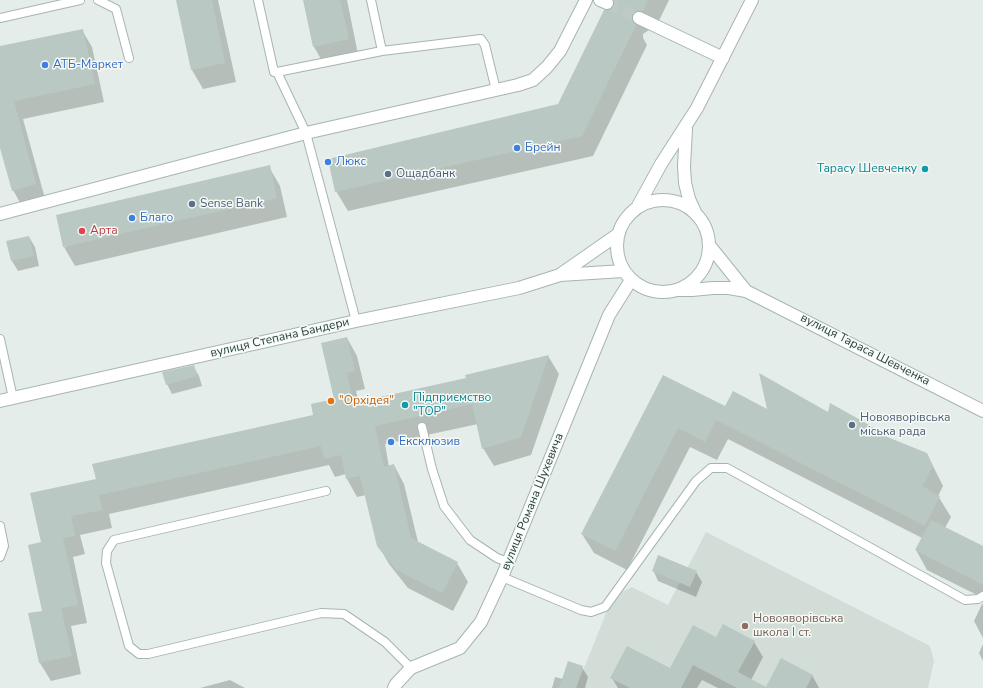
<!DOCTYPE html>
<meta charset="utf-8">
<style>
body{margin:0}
canvas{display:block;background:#e4ede9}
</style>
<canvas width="983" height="688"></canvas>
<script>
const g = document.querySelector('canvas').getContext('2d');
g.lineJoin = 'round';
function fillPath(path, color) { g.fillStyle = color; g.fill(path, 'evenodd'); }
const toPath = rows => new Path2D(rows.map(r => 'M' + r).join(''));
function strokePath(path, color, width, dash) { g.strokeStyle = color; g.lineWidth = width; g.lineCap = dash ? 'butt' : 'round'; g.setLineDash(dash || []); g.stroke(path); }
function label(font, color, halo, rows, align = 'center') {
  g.font = font + ' "Nunito Sans",sans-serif'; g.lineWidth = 3; g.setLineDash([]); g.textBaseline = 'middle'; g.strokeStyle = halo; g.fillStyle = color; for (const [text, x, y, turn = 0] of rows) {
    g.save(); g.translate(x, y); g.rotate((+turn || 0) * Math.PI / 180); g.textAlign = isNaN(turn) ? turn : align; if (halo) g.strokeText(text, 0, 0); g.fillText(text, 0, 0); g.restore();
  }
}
const built = toPath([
 [706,532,930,646,934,661,928,688,576,688,613,596,632,587,668,605]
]);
const shadow = toPath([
 [177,0,218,0,236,82,203,89,192,70],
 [304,0,347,0,359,59,325,66,314,47],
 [614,0,669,0,654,31,649,30,643,34,643,38,647,45,593,156,348,211,336,191,559,105,609,11,615,7,615,3],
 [82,30,92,47,104,102,23,119,46,202,23,208,13,190,0,144,0,47],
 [269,167,280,186,287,217,75,266,64,247],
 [29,237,35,247,39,266,18,271,12,261,8,242],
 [347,338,357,356,365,389,356,391,359,403,467,379,548,356,559,374,531,455,494,466,483,448,478,424,385,444,389,467,394,465,404,484,418,542,457,563,468,582,453,611,408,588,389,564,378,545,366,495,357,497,347,479,346,474,335,477,329,465,109,514,112,528,80,535,85,554,73,557,87,623,71,626,81,674,51,681,40,663,43,611,42,543,97,480,314,416,335,400],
 [193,366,199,376,202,386,172,394,167,384],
 [663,376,725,407,828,414,872,427,876,433,927,454,943,486,938,496,951,517,945,528,983,547,983,601,981,597,927,570,916,550,922,538,728,439,717,460,690,447,627,570,594,553,582,534],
 [653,570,696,572,702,582,696,597,658,581],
 [982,604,983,604,983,638,974,621],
 [717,639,754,642,763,657,751,680,766,688,718,688,702,680,697,688,618,688,612,678,670,670],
 [983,644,983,661,979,653],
 [582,667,588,677,585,688,552,688,555,677,563,679],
 [812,675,819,688,767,688],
 [230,680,245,688,200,688]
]);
const building = toPath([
 [176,0,212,0,225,63,191,70],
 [303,0,340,0,349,39,313,47],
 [614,0,648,0,643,11,638,11,632,14,632,19,636,25,582,136,335,192,328,159,558,104,604,10,608,10,612,9,614,6],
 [83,29,95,84,14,101,36,184,12,191,0,148,0,46],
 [270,165,277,198,63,247,56,215],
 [29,236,34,256,11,261,6,241],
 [347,337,355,371,347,373,353,403,466,378,465,375,549,355,521,437,482,449,472,404,375,426,384,467,394,464,411,538,458,562,442,593,396,570,377,546,360,476,346,479,341,455,324,459,321,446,99,495,102,510,71,516,75,536,63,538,78,605,61,608,72,656,39,663,28,613,42,611,28,545,41,542,30,493,96,479,92,464,313,415,311,404,334,399,321,343],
 [194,365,197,376,166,385,162,372],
 [759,373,828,412,830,403,873,427,870,430,927,453,933,466,922,486,940,496,925,526,716,420,705,442,678,428,615,551,581,534,663,375,725,406,733,391,767,409],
 [931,520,983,546,983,585,915,550],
 [658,555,697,571,690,587,652,571],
 [723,624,755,641,738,672,766,687,781,658,813,675,806,688,737,688,693,665,681,688,630,688,610,678,627,646,670,668,693,625,716,637],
 [568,661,583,666,576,688,559,688]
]);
const minorTunnel = toPath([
 [607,3,639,18]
]);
const service = toPath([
 [98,0,116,9,129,58],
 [258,0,274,72,277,72],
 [371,0,382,51,481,39,485,45,496,90],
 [0,18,80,0],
 [356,321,306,133,277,72,382,51],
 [0,339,13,398],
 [422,427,432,469,444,506,470,540,497,558,508,562],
 [326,491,114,540,107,551,106,563,129,646,139,654,148,654,321,613,344,614,385,642,411,668],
 [0,526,4,546,0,557],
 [502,577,581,610,591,612,605,607,696,481,711,468,727,468,965,600,978,599,983,596]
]);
const minor = toPath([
 [600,0,607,3],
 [639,18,723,58],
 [0,214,306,133,518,85,533,80,547,67,560,51,586,0],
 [394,688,396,684,411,668,460,648,481,622,502,577,609,315,631,280]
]);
const tertiary = toPath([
 [686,129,684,166,685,183,689,199,695,212],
 '617 246a46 46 0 1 1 92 0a46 46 0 1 1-92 0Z',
 [638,206,661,164,697,108,752,0],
 [709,245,746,291],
 [561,274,617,235],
 [676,290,692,290,713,288,729,288,746,291,983,411],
 [0,401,356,321,519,288,560,275,623,271]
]);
const markers = [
 [45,65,4,"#3f7fe0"],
 [517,148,4,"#3f7fe0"],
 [328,162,4,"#3f7fe0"],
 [925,169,4,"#0f9aa8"],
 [388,174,4,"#5c6f8a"],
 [192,204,4,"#5c6f8a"],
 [132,218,4,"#3f7fe0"],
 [82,231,4,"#e0444e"],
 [331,401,4,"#e8710a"],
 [405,405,4,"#0f9aa8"],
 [852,425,4,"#5c6f8a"],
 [391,442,4,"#3f7fe0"],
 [745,626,4,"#8d6e63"]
];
const shopNames = [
 ["АТБ-Маркет",53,65],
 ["Брейн",525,148],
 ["Люкс",336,162],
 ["Благо",140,218],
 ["Ексклюзив",399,442]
];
const cultureNames = [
 ["Тарасу Шевченку",917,169],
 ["Підприємство",413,398,"left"],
 ["\"ТОР\"",413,412,"left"]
];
const serviceNames = [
 ["Ощадбанк",396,174],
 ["Sense Bank",200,204],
 ["Новояворівська",860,418],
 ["міська рада",860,432]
];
const healthNames = [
 ["Арта",90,231]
];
const streetNames = [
 ["вулиця Степана Бандери",280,338,-13],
 ["вулиця Тараса Шевченка",865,350,27],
 ["вулиця Романа Шухевича",533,502,-68]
];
const foodNames = [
 ["\"Орхідея\"",339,401]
];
const educationNames = [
 ["Новояворівська",753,619],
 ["школа І ст.",753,633]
];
fillPath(built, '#d2ddd8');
fillPath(shadow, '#0003');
fillPath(building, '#b9c8c2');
strokePath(minorTunnel, '#becac5', 12, [12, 6]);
strokePath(service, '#a7b5b0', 10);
strokePath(minor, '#a7b5b0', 14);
strokePath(tertiary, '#a7b5b0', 14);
strokePath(service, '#fff', 8);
strokePath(minor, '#fff', 12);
strokePath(tertiary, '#fff', 12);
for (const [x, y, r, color] of markers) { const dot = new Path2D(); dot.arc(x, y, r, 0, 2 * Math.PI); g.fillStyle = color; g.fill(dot); strokePath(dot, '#f5faf7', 1.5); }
label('12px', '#366cbe', '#f5faf7', shopNames, 'left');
label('12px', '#0d838f', '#f5faf7', cultureNames, 'right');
label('12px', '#4e5e75', '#f5faf7', serviceNames, 'left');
label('12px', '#be3a42', '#f5faf7', healthNames, 'left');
label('12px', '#243f37', '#f5faf7', streetNames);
label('12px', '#c56008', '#f5faf7', foodNames, 'left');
label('12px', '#785e54', '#f5faf7', educationNames, 'left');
</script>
